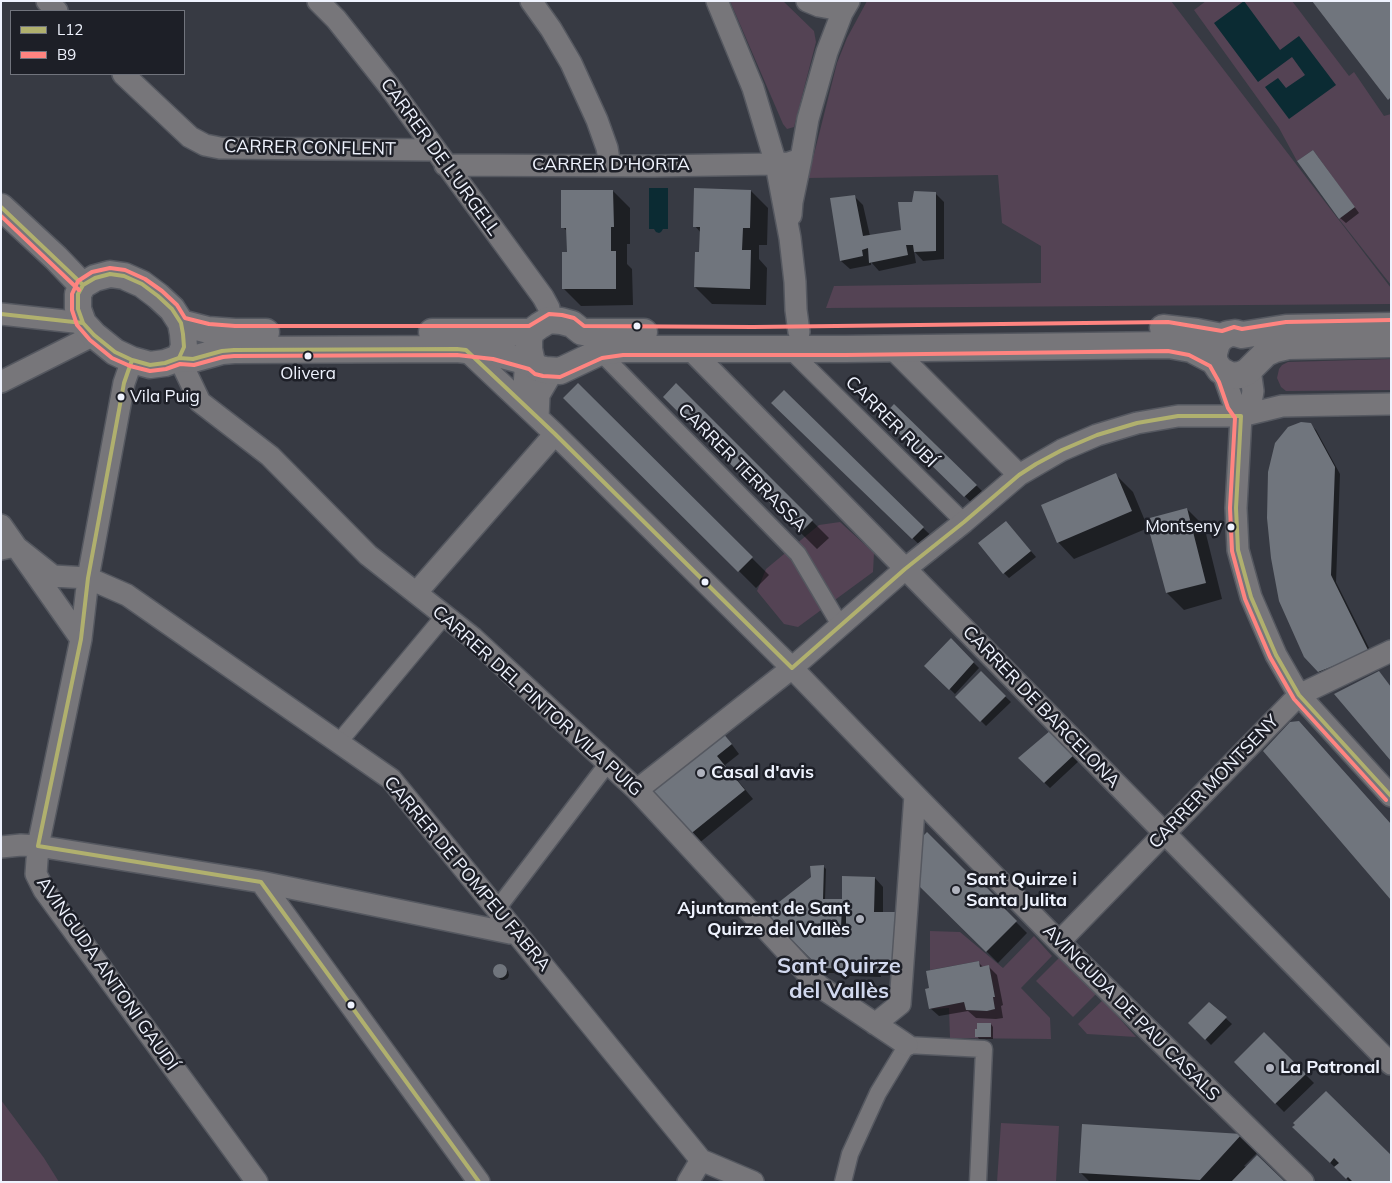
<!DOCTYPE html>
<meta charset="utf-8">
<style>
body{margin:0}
#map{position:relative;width:1392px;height:1183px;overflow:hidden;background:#373a43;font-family:Mulish,sans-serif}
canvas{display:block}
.frame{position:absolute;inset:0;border:2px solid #eff3fe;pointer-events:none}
.legend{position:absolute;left:10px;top:10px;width:175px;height:65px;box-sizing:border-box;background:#1d1f27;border:1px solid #71747d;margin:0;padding:6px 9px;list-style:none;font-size:15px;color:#eff3fe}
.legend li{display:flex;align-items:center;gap:10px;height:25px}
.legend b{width:25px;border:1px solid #71747d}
</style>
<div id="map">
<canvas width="1392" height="1183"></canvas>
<div class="frame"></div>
<ul class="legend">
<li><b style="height:6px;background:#b0b06e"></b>L12</li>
<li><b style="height:6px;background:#ff8480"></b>B9</li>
</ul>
</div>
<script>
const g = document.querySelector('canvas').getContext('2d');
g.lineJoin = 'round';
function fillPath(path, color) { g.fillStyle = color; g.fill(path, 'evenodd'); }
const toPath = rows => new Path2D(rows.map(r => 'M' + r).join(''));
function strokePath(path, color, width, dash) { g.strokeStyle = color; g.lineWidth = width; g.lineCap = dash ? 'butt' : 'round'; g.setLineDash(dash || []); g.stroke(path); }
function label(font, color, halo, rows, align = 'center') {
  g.font = font + ' Mulish,sans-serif'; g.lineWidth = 5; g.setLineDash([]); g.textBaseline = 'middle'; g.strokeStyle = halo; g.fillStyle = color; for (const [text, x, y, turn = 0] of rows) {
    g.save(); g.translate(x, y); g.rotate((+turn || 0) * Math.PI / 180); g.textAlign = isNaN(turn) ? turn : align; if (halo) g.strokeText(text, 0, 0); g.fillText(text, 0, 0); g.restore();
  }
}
const green = toPath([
 [730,1,783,1,814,31,816,42,794,127,787,129,783,124],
 [867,1,1171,1,1391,288,1391,304,826,308,834,286,1041,283,1041,246,1002,223,998,175,808,178,837,63,847,38],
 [1206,1,1292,1,1349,76,1354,72,1384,116,1391,114,1391,285,1339,219,1354,207,1313,150,1297,161,1279,128,1194,10],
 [1391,359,1391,390,1286,391,1281,387,1277,378,1279,369,1282,365,1288,362],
 [840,522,874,553,873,572,798,627,784,624,757,591,766,569,819,525],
 [930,931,960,932,1003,968,1034,936,1052,956,1021,988,1050,1018,1051,1039,950,1038,949,1008,929,1009,964,1002,966,1010,987,1011,995,1009,993,997,995,996,989,966,980,967,979,961,930,970],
 [1060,957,1097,993,1073,1017,1036,981],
 [1103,1000,1136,1037,1087,1034,1078,1024],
 [1,1100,44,1158,59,1182,1,1182],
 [1001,1123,1059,1126,1056,1182,997,1182]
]);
const water = toPath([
 [1244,1,1280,50,1299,36,1336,85,1289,119,1265,87,1278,78,1286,88,1305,75,1292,57,1258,82,1214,23],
 [649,188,668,188,668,229,663,229,661,232,659,233,656,232,654,229,649,229]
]);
const shadow = toPath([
 [1313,151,1318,157,1359,213,1346,223,1340,218,1299,162],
 [613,191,630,208,630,244,627,244,627,264,632,269,633,305,581,306,564,289,568,253,568,232,563,227],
 [751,191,768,208,767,245,759,245,759,259,767,268,766,305,712,304,695,287,700,253,701,233,695,226],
 [935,193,944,202,944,259,923,261,914,251,916,263,879,271,871,262,871,265,850,269,841,261,854,196,863,205,870,236,902,231,913,203],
 [578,385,769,575,756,588,565,398],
 [676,385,829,538,817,549,664,397],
 [884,417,976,485,993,502,982,513],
 [790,420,923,528,940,544,930,555],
 [1310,424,1316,430,1340,474,1336,582,1374,658,1324,677,1305,656],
 [1116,475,1133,492,1148,528,1074,559,1058,542],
 [1187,509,1204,526,1222,599,1184,610,1167,593],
 [1006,522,1036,557,1009,578,1004,573],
 [951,640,979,668,955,694,926,666],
 [981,673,1011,702,986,726,957,697],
 [1051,731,1080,760,1050,788,1020,759],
 [730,742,739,754,725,765,753,799,698,844,652,790],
 [824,867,826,869,825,900,841,900,875,878,883,887,883,913,900,975,881,974,881,977,850,976,847,973,828,973,824,971,767,914],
 [975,882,995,898,1007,909,1005,911,1027,933,998,963,918,883],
 [978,962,984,968,989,967,997,975,1003,1005,1001,1006,1003,1018,996,1019,976,1018,968,1011,939,1016,930,1008,931,989],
 [499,965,502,966,508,971,509,975,508,978,504,980,501,980,495,974,494,970,495,967],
 [1209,1003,1232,1024,1211,1045,1190,1023],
 [991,1024,993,1027,993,1039,979,1039,977,1036],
 [1264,1033,1314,1083,1284,1112,1235,1062],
 [1241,1135,1258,1152,1244,1166,1283,1182,1090,1182,1080,1172],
 [1311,1144,1391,1182,1350,1182]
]);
const building = toPath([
 [1312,1,1391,1,1391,97,1388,100],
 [1313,150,1355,207,1339,219,1297,161],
 [694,188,751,190,750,228,743,228,742,250,751,250,750,289,694,287,695,252,699,252,700,227,693,227],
 [561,190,613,190,614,227,611,227,611,251,616,251,616,289,562,289,562,252,567,252,566,228,561,228],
 [914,191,936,192,936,251,914,252,913,245,906,245,908,255,869,263,868,248,862,250,863,256,840,261,830,198,855,195,863,236,901,230,898,202,912,202],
 [578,383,753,557,738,572,563,398],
 [676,383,813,520,800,533,663,397],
 [784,390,924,527,912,539,771,403],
 [894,404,977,485,964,497,882,417],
 [1301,422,1311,423,1335,467,1331,575,1369,652,1318,672,1304,657,1279,601,1271,558,1267,518,1268,472,1275,443,1288,427],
 [1116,473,1132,511,1057,543,1041,505],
 [1187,508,1206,583,1166,593,1146,519],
 [1006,521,1031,551,1003,574,978,543],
 [951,638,974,662,949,690,924,666],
 [981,671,1006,696,980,722,955,697],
 [1379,671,1391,687,1391,761,1334,694],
 [1299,721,1391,824,1391,900,1263,751,1290,722],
 [1051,730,1075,754,1044,783,1018,758],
 [722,732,732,744,717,756,745,790,688,836,651,790],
 [927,832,975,880,977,878,996,897,995,899,1017,921,986,952,917,884,918,841],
 [824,865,823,899,842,899,842,876,875,877,874,912,896,912,895,970,822,968,817,965,765,913,811,877,810,866],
 [842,907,846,907,846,927,841,927],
 [979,961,980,967,989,965,995,997,993,997,995,1009,987,1011,966,1010,964,1002,929,1009,925,989,929,988,926,971],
 '493 971a7 7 0 1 1 14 0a7 7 0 1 1-14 0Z',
 [1209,1002,1227,1017,1205,1040,1188,1023],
 [977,1023,991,1023,991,1037,975,1037,975,1029,977,1029],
 [1264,1032,1306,1074,1275,1104,1234,1062],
 [1326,1091,1391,1155,1391,1182,1353,1182,1348,1177,1346,1179,1334,1167,1339,1163,1334,1158,1330,1163,1292,1127,1295,1125,1293,1123],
 [1082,1124,1242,1134,1200,1180,1079,1173],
 [1257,1155,1285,1182,1231,1182]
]);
const pedestrian = toPath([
 [790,350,964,522],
 [600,352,798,554,840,625],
 [339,742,445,615],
 [497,909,608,763],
 [843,1182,850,1154,878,1093,907,1045,984,1049,978,1182]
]);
const minor = toPath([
 [47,1,57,11],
 [318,1,336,19,389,86,543,297,549,308,549,320],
 [531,1,551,29,571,63,597,120,607,148,610,166],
 [717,1,753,88,776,164,790,238,795,282,796,310,799,332],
 [807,1,819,6,830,8,841,6,846,1],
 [123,74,190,137,205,145,220,148,434,150],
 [445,165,654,166,776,164,789,163,801,159],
 [791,215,792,202,801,159,808,119,827,52,842,13,849,1],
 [1,314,83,323],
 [893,349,1019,475],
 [466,350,555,434,792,668,915,795,1059,942,1303,1182],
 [691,350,1391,1064],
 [179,358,200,402,270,456,368,555,473,638,637,790,819,986,907,1045],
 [132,360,124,383,88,578,81,639,38,846,36,874,44,890,257,1182],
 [532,363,525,372,524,388,529,403,533,411],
 [1220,370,1225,379,1234,405,1241,416],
 [1250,370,1253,391,1251,403,1241,416,1236,508,1238,550,1251,597,1276,655,1299,695,1391,796],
 [1,382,94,335],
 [538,418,539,395,553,371],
 [1,525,81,639],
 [1,549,15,546,53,576,88,578,127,595,391,779,701,1160,753,1182],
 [416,593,555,434],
 [637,790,792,668,905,569,964,522,1019,475,1062,450,1097,435,1137,423,1178,416,1241,416,1282,406,1391,404],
 [1,847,21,845,38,846,261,882,510,933,515,931],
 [261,882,479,1182],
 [1059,942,1299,695,1391,651],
 [875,1024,900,1004,915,795],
 [688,1182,701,1160]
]);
const tertiary = toPath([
 [1,207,56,258,77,280,83,285],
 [181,323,208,330,235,332,266,332],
 [1391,326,1286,328,1242,335,1235,333,1228,334,1222,337,1217,343,1214,353,1214,361,1220,370,1231,376,1240,375,1247,372,1266,353,1275,349,1288,346,1391,344],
 [1163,328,1197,332,1222,337],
 [432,332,531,332],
 [179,358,184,347,183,334,181,323,172,309,158,296,142,284,124,276,110,274,95,278,83,285,78,294,78,309,83,323,94,335,115,352,132,360,150,365,165,363,179,358,193,359,222,351,234,350,457,349,494,353,532,363,538,368,545,370,560,371,600,352,623,349,845,349,1169,345,1191,349,1214,361],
 [532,363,529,349,529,340,531,332,539,326,549,320,561,321,572,324,582,332,644,332]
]);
const bus1 = toPath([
 [1,207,83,285],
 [110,274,124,276,142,284,158,296,172,309,181,323,183,334,184,347,179,358,165,363,150,365,132,360,115,352,94,335,83,323,78,309,78,294,83,285,95,278,110,274],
 [1,314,83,323],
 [179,358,193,359,222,351,234,350,457,349,466,350,555,434,792,668,905,569,964,522,1019,475,1036,464,1062,450,1097,435,1137,423,1178,416,1241,416,1236,508,1238,550,1251,597,1276,655,1299,695,1391,796],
 [38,846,81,639,88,578,124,383,132,360],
 [38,846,261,882],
 [261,882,479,1182]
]);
const bus2 = toPath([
 [1,216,79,290],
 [1386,800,1294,699,1270,657,1245,599,1232,551,1230,508,1235,418,1228,408,1219,382,1210,366,1189,355,1168,351,845,355,623,355,602,358,560,377,543,376,535,374,529,369,493,359,457,355,234,356,223,357,194,365,180,364,166,369,150,371,130,366,112,358,90,340,77,325,72,310,72,294,78,281,92,272,110,268,125,270,145,279,162,291,177,305,185,318,209,324,235,326,529,326,549,314,562,315,574,318,584,326,753,327,1168,322,1222,331,1234,327,1242,329,1286,322,1391,320]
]);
const markers = [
 [637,326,4.5,"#eff3fe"],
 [308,356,4.5,"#eff3fe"],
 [121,397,4.5,"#eff3fe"],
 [1231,527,4.5,"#eff3fe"],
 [705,582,4.5,"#eff3fe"],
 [701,773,5,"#afb2bd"],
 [956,890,5,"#afb2bd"],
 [860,919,5,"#afb2bd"],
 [351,1005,4.5,"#eff3fe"],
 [1270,1068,5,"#afb2bd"]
];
const busNames = [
 ["Olivera",308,374],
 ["Vila Puig",130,397,"left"],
 ["Montseny",1222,527,"right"]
];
const streetNames = [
 ["CARRER CONFLENT",310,148,1],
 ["CARRER DE L'URGELL",440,157,54],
 ["CARRER D'HORTA",611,165],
 ["CARRER RUBÍ",891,422,45],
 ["CARRER TERRASSA",742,468,45],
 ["CARRER DEL PINTOR VILA PUIG",537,701,42],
 ["CARRER DE BARCELONA",1041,707,46],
 ["CARRER MONTSENY",1214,782,-46],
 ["CARRER DE POMPEU FABRA",467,874,50],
 ["AVINGUDA ANTONI GAUDÍ",107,974,55],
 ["AVINGUDA DE PAU CASALS",1131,1013,45]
];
const poiNames = [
 ["Casal d'avis",711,773],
 ["Sant Quirze i",966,880],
 ["Santa Julita",966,901],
 ["Ajuntament de Sant",850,909,"right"],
 ["Quirze del Vallès",850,930,"right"],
 ["La Patronal",1280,1068]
];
const districtNames = [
 ["Sant Quirze",839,966],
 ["del Vallès",839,991]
];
fillPath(green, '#544354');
fillPath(water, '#0b2b33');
fillPath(shadow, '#0007');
fillPath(building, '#70757d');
strokePath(pedestrian, '#555860', 19);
strokePath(minor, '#555860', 24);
strokePath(tertiary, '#555860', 29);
strokePath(pedestrian, '#77767a', 16);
strokePath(minor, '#77767a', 21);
strokePath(tertiary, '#77767a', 26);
strokePath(bus1, '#b0b06e', 4);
strokePath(bus2, '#ff8480', 4);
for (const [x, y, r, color] of markers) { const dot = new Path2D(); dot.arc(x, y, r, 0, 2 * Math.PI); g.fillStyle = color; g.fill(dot); strokePath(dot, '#1d1f27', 2); }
label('17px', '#eff3fe', '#1d1f27', busNames);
label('18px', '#eff3fe', '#1d1f27', streetNames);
label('bold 18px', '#eff3fe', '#1d1f27', poiNames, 'left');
label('bold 22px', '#d1d8ee', '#1d1f27', districtNames);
</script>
